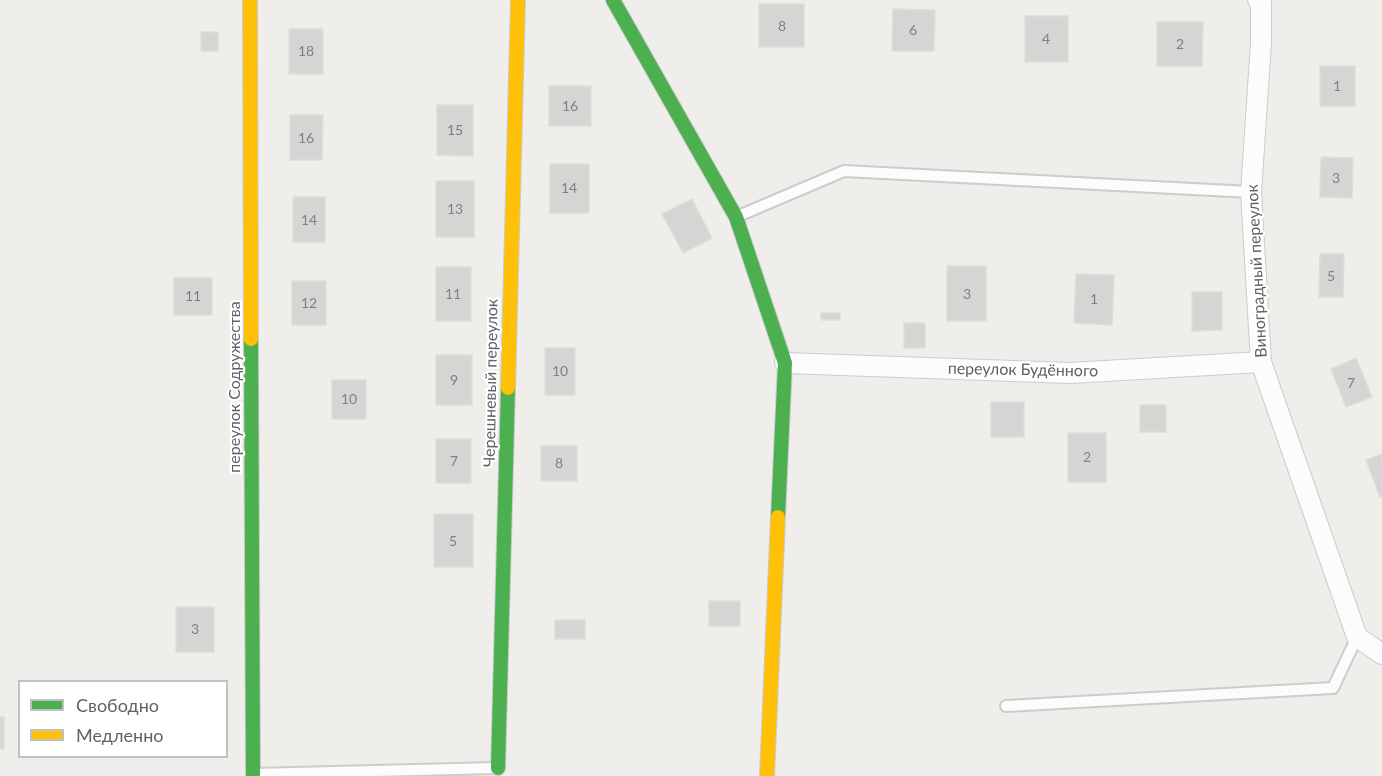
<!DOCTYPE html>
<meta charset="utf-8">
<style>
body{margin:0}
#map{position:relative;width:1382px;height:776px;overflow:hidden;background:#efeeea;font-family:Lato,sans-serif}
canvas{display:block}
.legend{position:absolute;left:18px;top:680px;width:210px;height:78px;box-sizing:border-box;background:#fff;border:2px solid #bfc1c3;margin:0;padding:8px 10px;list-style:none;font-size:18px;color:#5f6368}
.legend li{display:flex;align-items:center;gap:12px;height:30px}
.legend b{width:30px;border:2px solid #bfc1c3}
</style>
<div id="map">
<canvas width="1382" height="776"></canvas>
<ul class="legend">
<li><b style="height:8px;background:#4caf50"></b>Свободно</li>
<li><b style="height:8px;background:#ffc107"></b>Медленно</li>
</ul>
</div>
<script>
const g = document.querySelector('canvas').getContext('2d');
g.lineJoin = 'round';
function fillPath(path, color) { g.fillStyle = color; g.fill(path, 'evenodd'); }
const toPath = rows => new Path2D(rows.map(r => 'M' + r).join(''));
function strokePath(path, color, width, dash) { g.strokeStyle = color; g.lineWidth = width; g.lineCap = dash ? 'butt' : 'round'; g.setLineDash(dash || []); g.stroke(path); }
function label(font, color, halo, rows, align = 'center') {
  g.font = font + ' Lato,sans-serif'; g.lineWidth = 4.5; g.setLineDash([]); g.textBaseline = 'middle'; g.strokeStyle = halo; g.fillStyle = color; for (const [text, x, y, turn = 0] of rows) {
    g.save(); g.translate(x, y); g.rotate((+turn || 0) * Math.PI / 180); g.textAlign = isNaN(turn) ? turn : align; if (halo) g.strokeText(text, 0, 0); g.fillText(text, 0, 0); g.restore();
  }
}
const building = toPath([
 [759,4,804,4,804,47,759,47,759,4],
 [893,9,935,10,934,51,892,51,893,9],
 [1025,16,1068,16,1068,62,1025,62,1025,16],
 [1157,22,1203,22,1202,66,1157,66,1157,22],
 [289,29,323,29,323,74,289,74,289,29],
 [201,32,218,32,218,51,201,51,201,32],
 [1320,66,1355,66,1355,106,1320,106,1320,66],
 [549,86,591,86,591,126,549,126,549,86],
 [437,105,473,105,473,156,437,155,437,105],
 [290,115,323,115,322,160,290,160,290,115],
 [1321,157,1353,158,1352,198,1320,197,1321,157],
 [550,164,589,164,589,213,550,213,550,164],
 [436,181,474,181,474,237,436,237,436,181],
 [293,197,325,197,325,242,293,242,293,197],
 [692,199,712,238,683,253,662,214,692,199],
 [1320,254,1344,254,1343,297,1319,297,1320,254],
 [947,266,986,266,986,321,947,321,947,266],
 [436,267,471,267,471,321,436,321,436,267],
 [1076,274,1114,275,1112,325,1074,323,1076,274],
 [174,278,212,278,212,315,174,315,174,278],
 [292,281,326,281,326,325,292,325,292,281],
 [1192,292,1222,292,1222,330,1192,331,1192,292],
 [821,313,840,313,840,320,821,320,821,313],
 [904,323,925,323,925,348,904,348,904,323],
 [545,348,575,348,575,395,545,395,545,348],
 [436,355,472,355,472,405,436,405,436,355],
 [1356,358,1372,397,1346,407,1331,369,1356,358],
 [332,380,366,380,366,419,332,419,332,380],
 [991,402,1024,402,1024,437,991,437,991,402],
 [1140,405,1166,405,1166,432,1140,432,1140,405],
 [1068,433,1106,433,1106,482,1068,482,1068,433],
 [436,439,471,439,471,483,436,483,436,439],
 [541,446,577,446,577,481,541,481,541,446],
 [1382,454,1382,496,1380,497,1366,460,1382,454],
 [434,514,473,514,473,567,434,567,434,514],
 [709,601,740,601,740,626,709,626,709,601],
 [176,607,214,607,214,652,176,652,176,607],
 [555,620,585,620,585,639,555,639,555,620],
 [0,717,4,717,4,749,0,749,0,717]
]);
const lane = toPath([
 [736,217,844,171,1251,192],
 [1006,706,1333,688,1357,637],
 [253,774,496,768]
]);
const street = toPath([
 [1258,0,1261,4,1261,43,1251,192,1261,362,1357,637,1382,654],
 [785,363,1070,373,1261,362]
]);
const fast = toPath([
 [613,0,736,217,785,363,778,517],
 [251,339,253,774],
 [498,768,508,388]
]);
const slow = toPath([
 [250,0,251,339],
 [508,388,518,0],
 [767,776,778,517]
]);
const numberNames = [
 ["8",782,26],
 ["6",913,30],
 ["4",1046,39],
 ["2",1180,44],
 ["18",306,51],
 ["1",1337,86],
 ["16",570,106],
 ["15",455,130],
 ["16",306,138],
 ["3",1336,178],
 ["14",569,188],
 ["13",455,209],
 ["14",309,220],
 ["5",1331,276],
 ["11",453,294],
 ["3",967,294],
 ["11",193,296],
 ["1",1094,299],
 ["12",309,303],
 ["10",560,371],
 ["9",454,380],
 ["7",1351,383],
 ["10",349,399],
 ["2",1087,457],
 ["7",454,461],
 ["8",559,463],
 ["5",453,541],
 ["3",195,629]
];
const streetNames = [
 ["Виноградный переулок",1257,271,-93],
 ["переулок Будённого",1023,370,1],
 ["Черешневый переулок",491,383,-89],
 ["переулок Содружества",235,387,-90]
];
fillPath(building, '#d6d5d3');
strokePath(building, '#deddd9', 1.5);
strokePath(lane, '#cbcccc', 14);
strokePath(street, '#cbcccc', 22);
strokePath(fast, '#cacacb', 16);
strokePath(slow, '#cacacb', 16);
strokePath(lane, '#fdfcfc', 10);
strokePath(street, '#fdfcfc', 20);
strokePath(fast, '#4caf50', 14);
strokePath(slow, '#ffc107', 14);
label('14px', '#7e8184', null, numberNames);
label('16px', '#5f6368', '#fff', streetNames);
</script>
